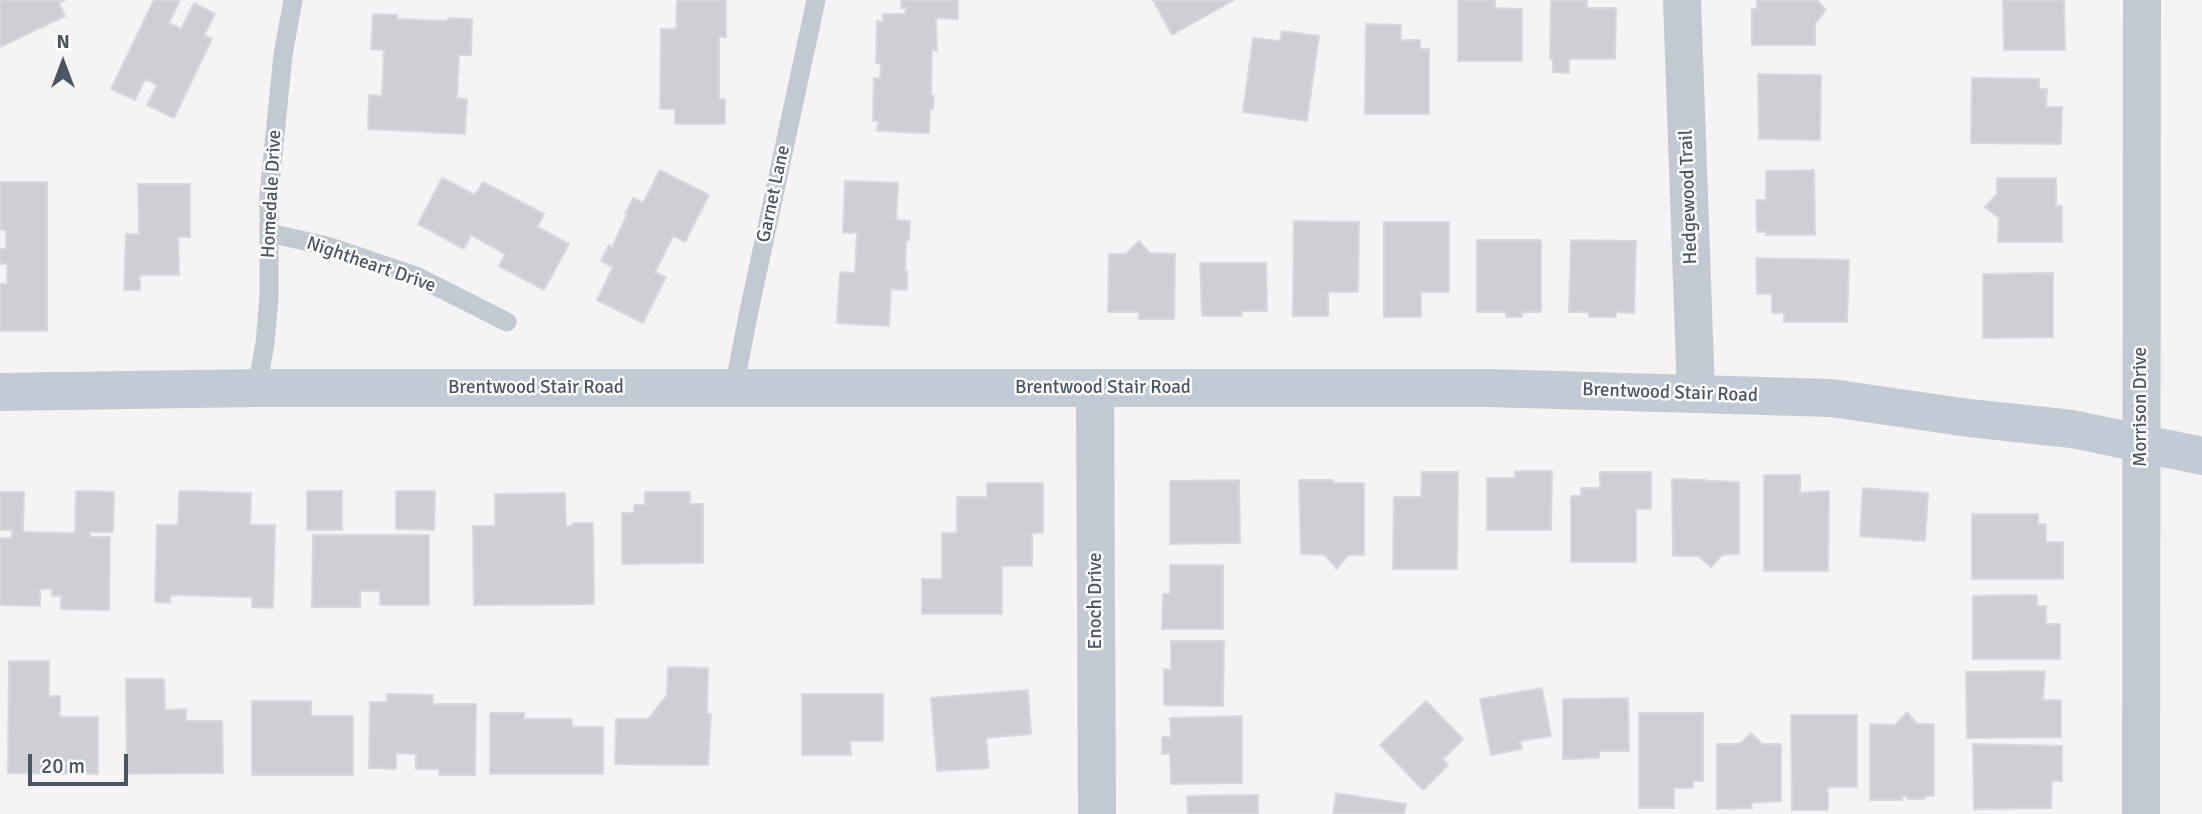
<!DOCTYPE html>
<style>
body{margin:0}
#map{position:relative;width:2202px;height:814px;overflow:hidden;background:#f5f3f3;font-family:Signika,sans-serif}
canvas{display:block}
.north{position:absolute;left:28px;top:28px;width:70px;height:70px;-webkit-text-stroke:5px #fff;paint-order:stroke;rotate:0deg;font-size:19px;font-weight:700;line-height:28px;text-align:center;color:#4a5661}
.north::after{content:'';display:block;margin:auto;width:24px;height:32px;background:#4a5661;clip-path:polygon(50% 0,100% 100%,50% 72%,0 100%)}
.scale{position:absolute;left:28px;top:754px;width:100px;height:32px;box-sizing:border-box;border:4px solid #4a5661;border-top:0;padding-left:9px;font-size:21px;line-height:24px;white-space:nowrap;color:#4a5661;-webkit-text-stroke:5px #fff;paint-order:stroke}
</style>
<div id="map">
<canvas width="2202" height="814"></canvas>
<div class="north">N</div>
<div class="scale">20 m</div>
</div>
<script>
const g = document.querySelector('canvas').getContext('2d');
g.lineJoin = 'round';
function fillPath(path, color) { g.fillStyle = color; g.fill(path, 'evenodd'); }
const toPath = rows => new Path2D(rows.map(r => 'M' + r).join(''));
function strokePath(path, color, width, dash) { g.strokeStyle = color; g.lineWidth = width; g.lineCap = dash ? 'butt' : 'round'; g.setLineDash(dash || []); g.stroke(path); }
function label(font, color, halo, rows, align = 'center') {
  g.font = font + ' Signika,sans-serif'; g.lineWidth = 5; g.setLineDash([]); g.textBaseline = 'middle'; g.strokeStyle = halo; g.fillStyle = color; for (const [text, x, y, turn = 0] of rows) {
    g.save(); g.translate(x, y); g.rotate((+turn || 0) * Math.PI / 180); g.textAlign = isNaN(turn) ? turn : align; if (halo) g.strokeText(text, 0, 0); g.fillText(text, 0, 0); g.restore();
  }
}
const building = toPath([
 [0,0,65,0,59,3,65,16,0,47,0,0],
 [154,0,180,0,169,23,181,29,194,3,215,14,204,35,212,39,174,118,147,105,157,85,145,79,135,100,111,89,154,0],
 [677,0,726,0,726,37,719,37,719,99,725,99,725,124,675,124,675,109,660,109,661,29,676,29,677,0],
 [902,0,958,0,958,19,936,18,937,51,932,50,931,95,934,96,933,109,930,109,929,133,877,131,878,121,873,121,874,78,880,79,881,63,876,63,877,21,883,22,883,14,905,14,906,8,901,8,902,0],
 [1153,0,1234,0,1172,35,1153,0],
 [1458,0,1495,0,1495,8,1522,9,1522,61,1458,61,1458,0],
 [1551,0,1587,0,1587,8,1616,8,1615,59,1569,59,1569,73,1553,72,1553,59,1550,59,1551,0],
 [1757,0,1817,0,1826,10,1815,24,1815,45,1752,45,1752,9,1757,9,1757,0],
 [2003,0,2064,0,2065,50,2004,50,2003,0],
 [373,14,397,15,397,19,448,21,448,18,472,19,471,55,459,55,457,98,467,99,465,134,368,129,369,95,382,96,384,50,371,49,373,14],
 [1366,24,1401,25,1401,40,1420,40,1420,49,1429,49,1429,114,1365,114,1366,24],
 [1282,31,1319,36,1307,121,1243,112,1253,38,1280,41,1282,31],
 [1758,74,1821,75,1820,140,1759,139,1758,74],
 [1972,78,2039,79,2039,89,2047,89,2046,107,2062,107,2061,144,1971,143,1972,78],
 [660,170,709,195,685,242,673,236,655,272,666,277,643,323,597,300,613,267,601,261,609,245,612,247,627,215,625,214,633,198,643,203,660,170],
 [1814,170,1815,235,1766,235,1766,232,1757,232,1756,200,1766,200,1766,171,1814,170],
 [442,178,475,195,483,182,544,214,537,227,569,244,544,290,499,266,505,254,471,235,464,249,418,224,442,178],
 [1997,178,2056,178,2056,206,2062,206,2062,242,1998,242,1999,218,1985,207,1997,194,1997,178],
 [845,181,898,183,896,220,910,221,909,240,906,240,905,271,907,271,907,290,891,289,889,326,837,323,840,272,855,273,857,233,843,233,845,181],
 [0,182,47,182,47,331,0,331,0,284,7,284,7,264,0,264,0,249,6,249,6,230,0,230,0,182],
 [138,184,190,184,190,237,178,237,179,275,140,275,140,290,124,290,126,234,139,234,138,184],
 [1294,221,1359,222,1358,292,1328,292,1328,316,1293,316,1294,221],
 [1384,222,1449,222,1449,292,1421,292,1421,317,1384,317,1384,222],
 [1477,240,1541,240,1541,312,1522,312,1522,317,1506,317,1506,312,1477,312,1477,240],
 [1571,240,1636,241,1634,313,1616,312,1616,317,1589,317,1589,312,1569,312,1571,240],
 [1139,241,1150,253,1175,254,1174,319,1139,319,1139,312,1108,312,1109,254,1126,254,1139,241],
 [1756,258,1849,260,1847,322,1784,322,1784,313,1772,313,1772,294,1757,294,1756,258],
 [1200,263,1266,263,1267,311,1242,311,1242,316,1202,316,1200,263],
 [2053,273,2053,337,1983,338,1983,274,2053,273],
 [1515,471,1552,471,1551,530,1487,530,1487,478,1515,478,1515,471],
 [1422,472,1458,472,1457,569,1393,569,1394,497,1421,497,1422,472],
 [1600,472,1651,472,1651,509,1636,509,1636,562,1571,562,1571,496,1581,496,1581,488,1600,488,1600,472],
 [1764,475,1800,475,1800,493,1829,491,1828,571,1764,571,1764,475],
 [1672,479,1706,480,1706,483,1709,481,1739,482,1739,554,1722,555,1711,567,1698,556,1673,556,1672,479],
 [1239,480,1240,543,1170,544,1170,481,1239,480],
 [1299,480,1333,480,1333,483,1364,483,1364,555,1348,555,1337,569,1325,555,1301,554,1299,480],
 [987,483,1043,483,1043,533,1032,533,1032,566,1002,566,1002,614,922,614,922,579,942,579,942,533,957,533,957,497,987,497,987,483],
 [1863,488,1928,493,1925,541,1860,536,1863,488],
 [76,491,114,492,113,532,90,532,90,537,110,537,109,610,61,609,61,596,52,596,52,589,40,589,40,606,0,605,0,538,12,538,12,530,0,530,0,492,24,492,23,532,75,533,76,491],
 [179,491,251,493,250,525,275,525,273,608,252,607,252,597,170,595,170,603,155,602,157,525,178,525,179,491],
 [307,491,342,491,342,530,307,530,307,491],
 [396,491,435,491,434,530,396,529,396,491],
 [645,492,690,492,690,504,703,504,703,563,622,564,622,513,634,513,634,505,645,505,645,492],
 [565,493,566,526,572,526,572,523,593,523,594,604,474,605,473,526,495,526,495,494,565,493],
 [1972,514,2038,514,2038,524,2046,524,2046,542,2063,542,2063,579,1972,579,1972,514],
 [313,535,429,535,429,605,380,605,380,591,360,591,360,607,312,607,313,535],
 [1170,565,1223,565,1223,629,1162,629,1163,594,1170,594,1170,565],
 [2037,595,2037,606,2046,606,2046,624,2060,624,2060,659,1973,659,1973,596,2037,595],
 [1171,641,1224,641,1223,706,1164,705,1164,669,1171,670,1171,641],
 [9,661,49,661,49,696,60,696,60,717,98,717,98,774,8,773,9,661],
 [668,667,708,668,707,714,711,714,708,765,615,764,616,719,648,719,667,695,668,667],
 [2045,671,2043,700,2061,700,2061,737,1967,738,1966,672,2045,671],
 [126,679,164,679,165,710,186,709,186,721,222,721,223,773,127,774,126,679],
 [1542,688,1551,736,1520,741,1522,749,1491,755,1480,699,1542,688],
 [1028,690,1031,734,986,738,989,768,937,771,931,698,1028,690],
 [387,694,433,695,433,704,476,704,475,775,439,775,439,769,416,769,416,754,396,753,396,769,369,768,370,702,387,702,387,694],
 [802,694,883,694,883,741,850,741,851,755,802,755,802,694],
 [1628,698,1629,751,1599,751,1599,758,1563,759,1563,699,1628,698],
 [252,701,311,701,311,716,353,716,353,775,252,775,252,701],
 [1426,701,1463,739,1443,759,1448,765,1423,790,1380,745,1426,701],
 [1907,712,1917,724,1934,724,1934,796,1925,796,1925,799,1907,799,1907,796,1902,796,1902,800,1870,800,1870,724,1895,725,1907,712],
 [490,713,524,713,524,719,572,719,572,727,603,727,603,774,490,774,490,713],
 [1639,713,1703,713,1703,781,1693,781,1693,788,1674,788,1674,808,1639,808,1639,713],
 [1791,715,1857,715,1857,787,1828,787,1828,810,1792,810,1791,715],
 [1242,716,1242,783,1171,784,1170,754,1162,754,1162,737,1171,737,1170,718,1242,716],
 [1751,733,1762,744,1781,744,1781,801,1751,803,1752,808,1717,809,1717,744,1740,744,1751,733],
 [1973,744,2062,746,2062,781,2052,781,2051,808,1974,809,1973,744],
 [1336,793,1406,804,1404,814,1333,814,1336,793],
 [1258,795,1258,814,1188,814,1187,796,1258,795]
]);
const service = toPath([
 [269,233,327,246,416,276,507,322],
 [257,388,265,343,269,297,269,194,283,55,293,0],
 [734,388,749,311,816,0]
]);
const minor = toPath([
 [1682,0,1696,394],
 [1095,388,1097,814]
]);
const tertiary = toPath([
 [2141,814,2142,0]
]);
const secondary = toPath([
 [0,392,257,388,1487,388,1696,394,1831,398,1969,418,2072,429,2202,456]
]);
const streetNames = [
 ["Homedale Drive",272,194,-87],
 ["Garnet Lane",774,194,-78],
 ["Hedgewood Trail",1689,197,-92],
 ["Nightheart Drive",371,265,19],
 ["Brentwood Stair Road",536,388],
 ["Brentwood Stair Road",1103,388],
 ["Brentwood Stair Road",1670,393,2],
 ["Morrison Drive",2141,407,-90],
 ["Enoch Drive",1096,601,-90]
];
fillPath(building, '#cdcfd5');
strokePath(building, '#d7d9de', 2);
strokePath(service, '#c1cad2', 19);
strokePath(minor, '#c1cad2', 38);
strokePath(tertiary, '#c1cad2', 38);
strokePath(secondary, '#c1cbd6', 38);
label('19px', '#4a5661', '#fff', streetNames);
</script>
